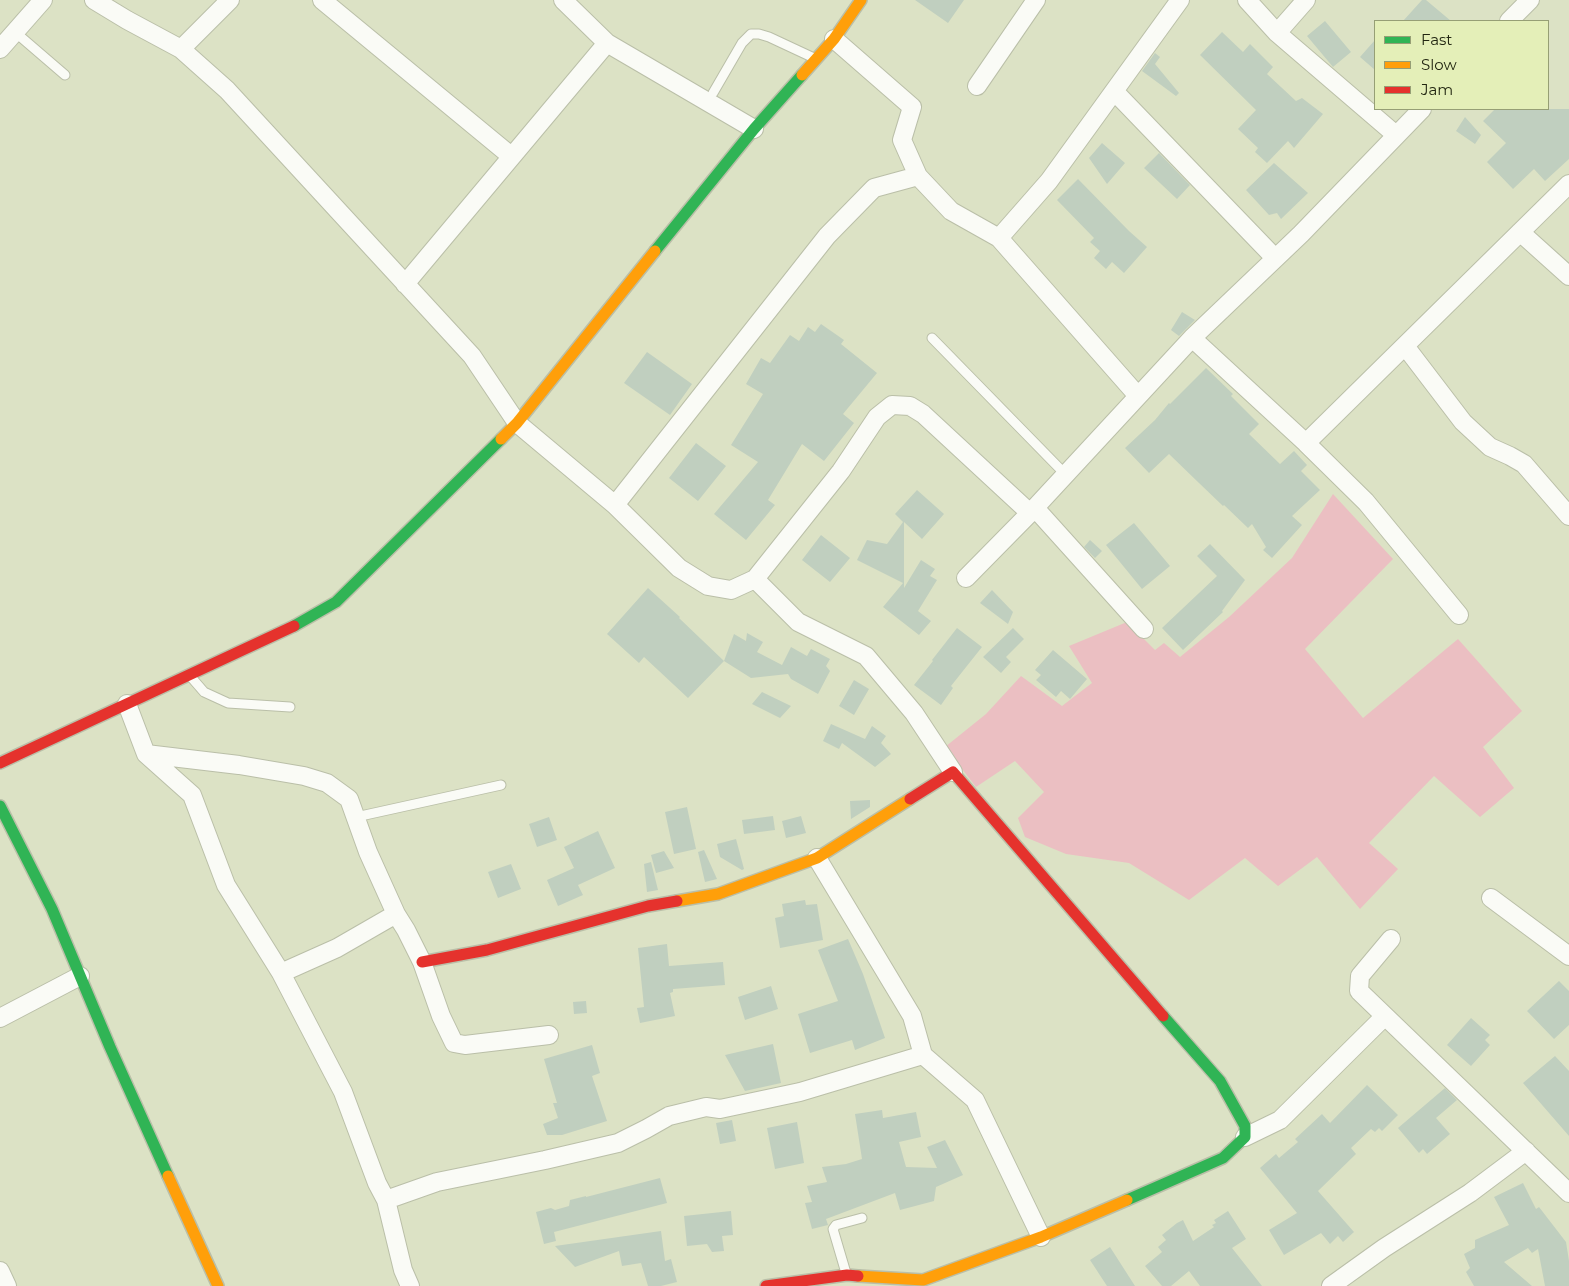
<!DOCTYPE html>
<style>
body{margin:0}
#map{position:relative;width:1569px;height:1286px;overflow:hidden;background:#dce2c5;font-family:Montserrat,sans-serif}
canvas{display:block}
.legend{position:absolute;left:1374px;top:20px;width:175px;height:90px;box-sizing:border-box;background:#e4efb8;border:1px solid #969f75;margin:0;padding:6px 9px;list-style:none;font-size:15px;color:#222611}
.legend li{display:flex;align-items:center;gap:10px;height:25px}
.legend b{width:25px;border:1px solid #969f75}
</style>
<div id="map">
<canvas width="1569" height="1286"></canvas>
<ul class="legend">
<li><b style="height:6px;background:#30b455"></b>Fast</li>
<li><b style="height:6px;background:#ff9f0a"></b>Slow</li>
<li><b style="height:6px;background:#e5322d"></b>Jam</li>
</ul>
</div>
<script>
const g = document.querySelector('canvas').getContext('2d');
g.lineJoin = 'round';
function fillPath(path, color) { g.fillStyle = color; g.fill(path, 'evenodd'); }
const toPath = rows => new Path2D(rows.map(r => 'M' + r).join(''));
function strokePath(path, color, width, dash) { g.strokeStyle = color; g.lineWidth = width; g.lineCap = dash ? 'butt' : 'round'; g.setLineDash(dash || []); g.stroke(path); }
const green = toPath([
 [1333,494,1393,559,1305,649,1363,718,1458,639,1522,711,1483,747,1514,788,1480,817,1434,776,1369,843,1398,869,1360,909,1317,857,1278,886,1245,858,1189,900,1129,863,1066,854,1025,837,1018,818,1044,792,1015,761,976,787,945,747,986,714,1021,676,1062,706,1092,683,1069,646,1127,622,1155,650,1164,643,1180,657,1229,617,1292,558]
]);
const building = toPath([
 [915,0,964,0,948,23],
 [1422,0,1426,0,1451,21,1403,21],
 [1325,21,1351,52,1333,67,1307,36],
 [1222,32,1243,52,1250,44,1273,67,1267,74,1296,101,1302,98,1323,114,1294,148,1288,141,1267,163,1255,152,1258,148,1238,129,1256,110,1200,55],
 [1375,40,1375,70,1360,57],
 [1155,53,1160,57,1155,64,1179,93,1176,96,1142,71],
 [1495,109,1569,109,1569,159,1545,181,1534,169,1513,189,1487,162,1506,143,1483,121],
 [1465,117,1481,135,1475,144,1456,131],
 [1102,143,1125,163,1107,184,1089,158],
 [1159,153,1190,185,1177,199,1144,168],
 [1274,163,1308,193,1281,219,1277,213,1269,215,1246,190],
 [1078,179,1129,231,1147,247,1124,273,1112,262,1106,269,1094,258,1100,251,1090,242,1094,238,1057,200],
 [1182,312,1195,320,1179,336,1171,330],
 [821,324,844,340,841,344,877,373,843,414,854,423,824,461,802,444,768,500,775,505,746,540,714,514,758,462,731,445,763,394,746,384,761,358,770,363,790,335,799,341,808,327,815,332],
 [647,352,692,384,670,415,624,383],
 [1206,368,1233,394,1231,396,1259,424,1249,434,1280,464,1294,451,1307,465,1301,471,1320,490,1292,516,1302,525,1272,558,1263,550,1266,547,1252,524,1248,528,1224,505,1223,506,1199,483,1169,454,1149,473,1125,448,1155,420,1169,403,1170,404],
 [696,443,726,466,698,501,669,478],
 [917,490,944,514,922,539,904,522,904,588,921,560,935,569,930,576,937,580,918,611,931,621,919,635,883,607,903,583,857,560,867,540,887,544,903,522,895,514],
 [1134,523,1170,566,1142,589,1106,545],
 [821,535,850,558,830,582,802,560],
 [1090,540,1102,551,1095,558,1084,547],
 [1210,544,1245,580,1222,611,1223,612,1183,650,1162,628,1217,576,1197,556],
 [648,588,680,617,679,618,724,661,688,698,644,657,639,663,607,634],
 [992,590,1013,612,1008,624,980,603],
 [957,628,982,647,951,686,953,688,941,705,914,685,933,661,932,660],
 [1013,628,1024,639,1006,657,1011,662,1001,673,983,657],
 [747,633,763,642,757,652,782,665,791,647,807,656,811,649,830,659,826,666,830,671,818,694,791,679,788,674,751,678,724,661,734,634,746,641],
 [1053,650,1087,679,1070,699,1061,691,1056,697,1036,680,1041,675,1035,670],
 [854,680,869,689,854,715,839,706],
 [762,692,791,706,780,718,752,704],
 [831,724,865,739,872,726,886,736,881,743,891,754,875,767,842,743,839,749,823,741],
 [870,800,870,807,851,819,850,801],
 [687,807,696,849,674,854,665,812],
 [773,816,775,830,744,834,742,820],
 [801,816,806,833,786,838,782,821],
 [549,817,557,840,537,847,529,824],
 [598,831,615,868,578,885,583,895,558,906,547,880,574,868,564,847],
 [736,839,744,869,742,870,720,857,717,844],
 [704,850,717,879,705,882,698,852],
 [664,851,674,868,656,873,651,855],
 [651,862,658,890,647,892,644,864],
 [511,864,521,889,498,898,488,872],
 [805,900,806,905,817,904,823,940,780,948,775,918,784,916,782,904],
 [848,939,863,974,885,1038,855,1050,852,1040,810,1053,798,1014,838,1001,818,950],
 [667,944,669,966,723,962,725,985,673,989,673,992,670,993,675,1016,640,1023,637,1008,644,1007,638,948],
 [1559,981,1569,991,1569,1025,1554,1039,1527,1011],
 [771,986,778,1009,745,1020,738,997],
 [586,1001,587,1013,574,1014,573,1002],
 [1471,1018,1490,1035,1485,1040,1490,1045,1471,1066,1447,1045],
 [773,1044,781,1083,745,1091,725,1055],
 [592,1045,600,1073,592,1076,607,1121,562,1135,547,1135,543,1124,558,1118,553,1103,557,1103,544,1059],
 [1555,1056,1569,1071,1569,1136,1523,1083],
 [1367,1085,1398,1115,1382,1131,1379,1128,1375,1132,1371,1129,1351,1148,1356,1154,1318,1191,1354,1232,1343,1242,1338,1236,1330,1244,1321,1233,1284,1255,1269,1230,1297,1213,1260,1168,1276,1154,1279,1158,1298,1142,1295,1139,1322,1114,1330,1123],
 [1445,1088,1457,1100,1436,1118,1450,1134,1427,1154,1423,1149,1419,1153,1398,1128],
 [882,1110,883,1118,916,1112,921,1137,899,1142,906,1167,937,1168,927,1147,945,1140,963,1175,936,1187,934,1201,900,1210,895,1193,826,1219,828,1225,812,1229,805,1203,812,1202,807,1186,827,1182,822,1167,846,1164,862,1159,855,1114],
 [732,1120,736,1141,720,1144,716,1123],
 [797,1122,804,1163,775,1169,767,1128],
 [660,1178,667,1203,554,1232,556,1241,544,1244,536,1212,551,1208,555,1210,569,1206,570,1200,586,1196,586,1197],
 [1523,1183,1536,1209,1539,1207,1566,1242,1569,1261,1569,1286,1545,1286,1538,1249,1532,1253,1528,1248,1504,1262,1532,1286,1474,1286,1466,1272,1470,1268,1464,1254,1475,1248,1475,1240,1509,1225,1494,1197],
 [731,1211,733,1235,722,1236,724,1251,712,1252,707,1244,687,1246,684,1216],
 [1228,1211,1246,1239,1232,1248,1262,1286,1200,1286,1189,1271,1171,1286,1162,1286,1145,1266,1162,1252,1158,1247,1166,1240,1162,1235,1177,1223,1183,1220,1193,1241,1214,1227,1212,1225,1216,1223,1214,1220],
 [661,1231,665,1261,671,1259,677,1282,661,1286,648,1286,641,1263,622,1266,619,1251,575,1267,555,1246],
 [1110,1247,1135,1286,1107,1286,1090,1260]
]);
const lane = toPath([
 [15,32,65,75],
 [713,93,742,43,751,34,759,34,769,37,814,58],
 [932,338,1066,475],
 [191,677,204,692,228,703,290,707],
 [356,817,501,785],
 [846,1273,833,1229,836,1225,862,1218]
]);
const street = toPath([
 [94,0,127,20,181,49,227,90,472,356,517,423,615,505,679,568,708,586,731,590,755,579,798,622,866,656,914,713,953,772],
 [322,0,511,156],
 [563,0,607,43,754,129],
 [1247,0,1277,33,1396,135],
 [1509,21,1530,0],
 [1277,33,1306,0],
 [834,39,912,107,902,140,918,176,951,211,999,238],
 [0,49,43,0],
 [181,49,230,0],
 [977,86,1036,0],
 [1114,91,1275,258],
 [1520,232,1569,276],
 [405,284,607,43],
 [1192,338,1306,443,1366,502,1459,615],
 [1405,346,1463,422,1490,447,1510,456,1524,464,1569,516],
 [1138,396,999,238,1049,181,1180,0],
 [1306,443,1569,184],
 [615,505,827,236,874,188,918,176],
 [1035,508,1144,629],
 [966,578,1030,513,1192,338,1301,234,1422,109],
 [755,579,841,471,877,417,892,405,910,406,923,414,1030,513],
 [127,704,146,754,192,795,226,885,281,973,343,1092,377,1183,386,1200,403,1270,410,1286],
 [146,754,239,765,304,776,327,783,349,799,368,852,396,914,406,930,422,962,441,1016,454,1043,465,1045,549,1035],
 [817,858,912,1016,923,1055,975,1100,1041,1237],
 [1491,898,1569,956],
 [1391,939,1360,976,1359,991,1569,1193],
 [281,973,337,948,396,914],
 [0,1018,80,976],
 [1245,1137,1280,1120,1385,1016],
 [386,1200,437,1182,545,1160,618,1143,646,1129,669,1116,706,1107,720,1109,800,1092,923,1055],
 [0,1271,7,1286],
 [1331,1286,1384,1248,1470,1193,1526,1151]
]);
const fast = toPath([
 [655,251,754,129,802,75],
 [294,626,336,602,501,439],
 [0,806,52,909,110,1047,168,1176],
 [1127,1200,1223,1158,1245,1137,1245,1126,1220,1081,1163,1016]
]);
const slow = toPath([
 [802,75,834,39,861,0],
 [501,439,517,423,655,251],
 [677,901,718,894,817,858,910,799],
 [168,1176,218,1286],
 [858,1276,923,1280,1041,1237,1127,1200]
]);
const jam = toPath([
 [0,763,294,626],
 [910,799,953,772,1163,1016],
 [422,962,487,950,648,906,677,901],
 [766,1286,847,1275,858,1276]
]);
fillPath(green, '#ebbfc2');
fillPath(building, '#c0cfbf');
strokePath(lane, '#babfa8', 11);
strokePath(street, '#babfa8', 20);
strokePath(fast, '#babfa8', 14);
strokePath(slow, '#babfa8', 14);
strokePath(jam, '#babfa8', 14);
strokePath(lane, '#fafbf6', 9);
strokePath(street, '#fafbf6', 18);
strokePath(fast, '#30b455', 11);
strokePath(slow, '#ff9f0a', 11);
strokePath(jam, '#e5322d', 11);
</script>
